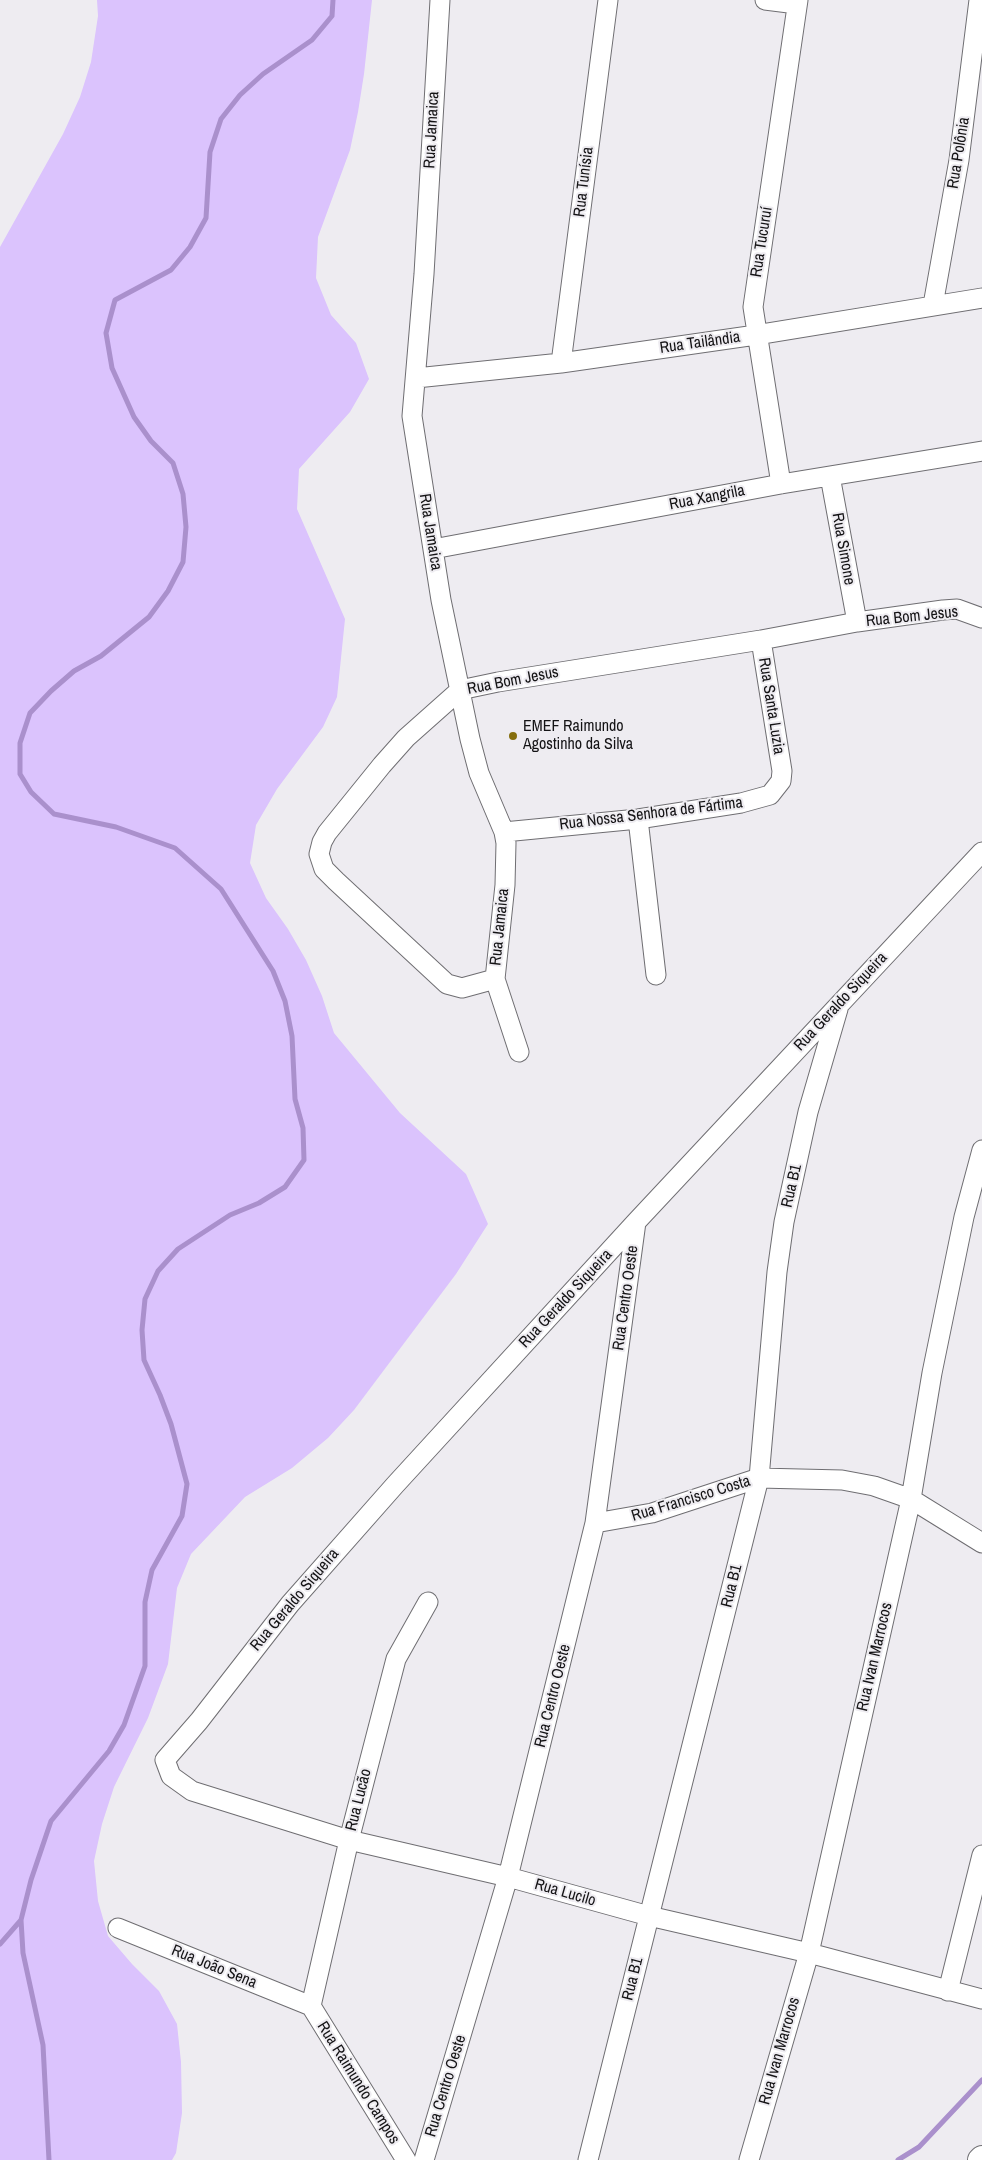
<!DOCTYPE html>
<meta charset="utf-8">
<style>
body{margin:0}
canvas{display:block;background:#eeecf1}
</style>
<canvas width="982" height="2160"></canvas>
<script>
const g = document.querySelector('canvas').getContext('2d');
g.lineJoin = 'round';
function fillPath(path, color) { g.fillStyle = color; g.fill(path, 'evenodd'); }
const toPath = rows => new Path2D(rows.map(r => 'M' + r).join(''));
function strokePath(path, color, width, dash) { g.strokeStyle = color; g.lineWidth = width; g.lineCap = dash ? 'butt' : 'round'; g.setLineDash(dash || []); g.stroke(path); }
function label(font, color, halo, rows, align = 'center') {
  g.font = font + ' "Archivo Narrow",sans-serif'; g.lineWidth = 4; g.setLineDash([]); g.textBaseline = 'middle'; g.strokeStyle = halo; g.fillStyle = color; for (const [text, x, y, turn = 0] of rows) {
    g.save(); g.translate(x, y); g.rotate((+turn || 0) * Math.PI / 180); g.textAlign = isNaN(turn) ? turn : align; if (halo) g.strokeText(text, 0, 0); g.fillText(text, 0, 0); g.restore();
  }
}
const green = toPath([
 [97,0,372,0,364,74,358,112,350,150,318,237,316,278,331,315,356,343,369,379,350,412,299,469,297,509,345,619,337,697,323,727,277,789,256,825,250,863,266,898,288,929,306,960,322,996,334,1033,400,1113,466,1174,488,1224,456,1274,354,1410,328,1438,292,1468,245,1497,191,1554,177,1588,168,1664,148,1718,114,1787,102,1824,94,1861,98,1901,108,1936,132,1964,159,1991,177,2024,181,2062,182,2113,176,2153,172,2160,0,2160,0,247,63,134,80,97,91,62,98,16]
]);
const stream = toPath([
 [0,1944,21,1920],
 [49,2160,43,2045,23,1953,21,1920,31,1880,51,1821,109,1751,124,1725,145,1666,145,1602,152,1570,182,1516,187,1484,171,1424,160,1395,144,1360,142,1330,145,1299,158,1271,178,1249,230,1215,259,1203,285,1187,304,1160,303,1128,295,1099,292,1036,285,1001,273,971,221,889,175,848,116,827,54,814,31,792,20,774,20,743,30,713,51,691,74,671,101,656,149,617,168,591,183,562,186,527,183,494,173,463,151,441,134,417,112,368,106,333,115,300,171,270,190,247,206,218,210,152,221,119,240,95,263,74,312,40,332,16,333,0],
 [898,2160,919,2147,982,2080]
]);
const minor = toPath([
 [440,0,424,274,412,416,441,600,470,739,479,773,504,832,506,843,505,885,495,979,519,1052],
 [765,0,797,4],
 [933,305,959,160,979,0],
 [561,363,608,0],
 [416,378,561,363,756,335,982,298],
 [830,476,857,622],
 [781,484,753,307,798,0],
 [433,549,781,484,982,451],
 [638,819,656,975],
 [504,832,638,819,741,803,770,795,781,781,782,771,761,640],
 [982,852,636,1222,395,1485,290,1604,199,1721,165,1760,171,1776,192,1791,349,1840,508,1877,649,1916,809,1953,982,1999],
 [495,979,462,988,447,984,336,881,324,869,319,854,322,842,327,833,382,765,406,738,460,690,498,682,761,640,857,622,943,610,957,609,982,618],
 [595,1523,652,1513,759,1478,842,1480,874,1486,911,1499,982,1543],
 [118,1928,311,2006],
 [948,1991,982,1855],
 [311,2006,349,1840,396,1659,428,1602],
 [311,2006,406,2160],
 [424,2160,508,1877,595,1523,636,1222],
 [588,2160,759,1478,777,1272,784,1222,808,1112,838,1009],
 [749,2160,809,1953,911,1499,932,1373,964,1217,982,1150]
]);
const tertiary = toPath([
 [980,2160,982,2158]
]);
const markers = [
 [513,736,5,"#856e0d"]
];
const streetNames = [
 ["Rua Jamaica",432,130,-87],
 ["Rua Polônia",959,153,-81],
 ["Rua Tunísia",584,182,-83],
 ["Rua Tucuruí",762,242,-81],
 ["Rua Tailândia",700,343,-8],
 ["Rua Xangrila",707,498,-11],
 ["Rua Jamaica",430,532,81],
 ["Rua Simone",843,549,80],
 ["Rua Bom Jesus",912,617,-6],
 ["Rua Bom Jesus",513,681,-11],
 ["Rua Santa Luzia",771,706,81],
 ["Rua Nossa Senhora de Fártima",651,814,-7],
 ["Rua Jamaica",500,927,-84],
 ["Rua Geraldo Siqueira",841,1002,-47],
 ["Rua B1",792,1186,-77],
 ["Rua Centro Oeste",626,1298,-82],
 ["Rua Geraldo Siqueira",566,1299,-47],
 ["Rua Francisco Costa",691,1499,-17],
 ["Rua B1",732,1586,-76],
 ["Rua Geraldo Siqueira",295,1600,-50],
 ["Rua Ivan Marrocos",875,1657,-77],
 ["Rua Centro Oeste",553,1696,-76],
 ["Rua Lucão",359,1800,-76],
 ["Rua Lucilo",565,1893,16],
 ["Rua João Sena",214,1967,22],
 ["Rua B1",633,1979,-76],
 ["Rua Ivan Marrocos",780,2051,-74],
 ["Rua Raimundo Campos",358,2083,58],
 ["Rua Centro Oeste",446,2086,-73]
];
const poiNames = [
 ["EMEF Raimundo",523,727],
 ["Agostinho da Silva",523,745]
];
fillPath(green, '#dbc3fd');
strokePath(stream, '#aa90cc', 5);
strokePath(minor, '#6f6e72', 21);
strokePath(tertiary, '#6f6e72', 26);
strokePath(minor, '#fff', 19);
strokePath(tertiary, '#fff', 24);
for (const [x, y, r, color] of markers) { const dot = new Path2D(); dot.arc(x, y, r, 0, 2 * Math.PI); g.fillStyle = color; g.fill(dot); strokePath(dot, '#eeecf1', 2); }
label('16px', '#141315', '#eeecf1', streetNames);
label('16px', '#141315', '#eeecf1', poiNames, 'left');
</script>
